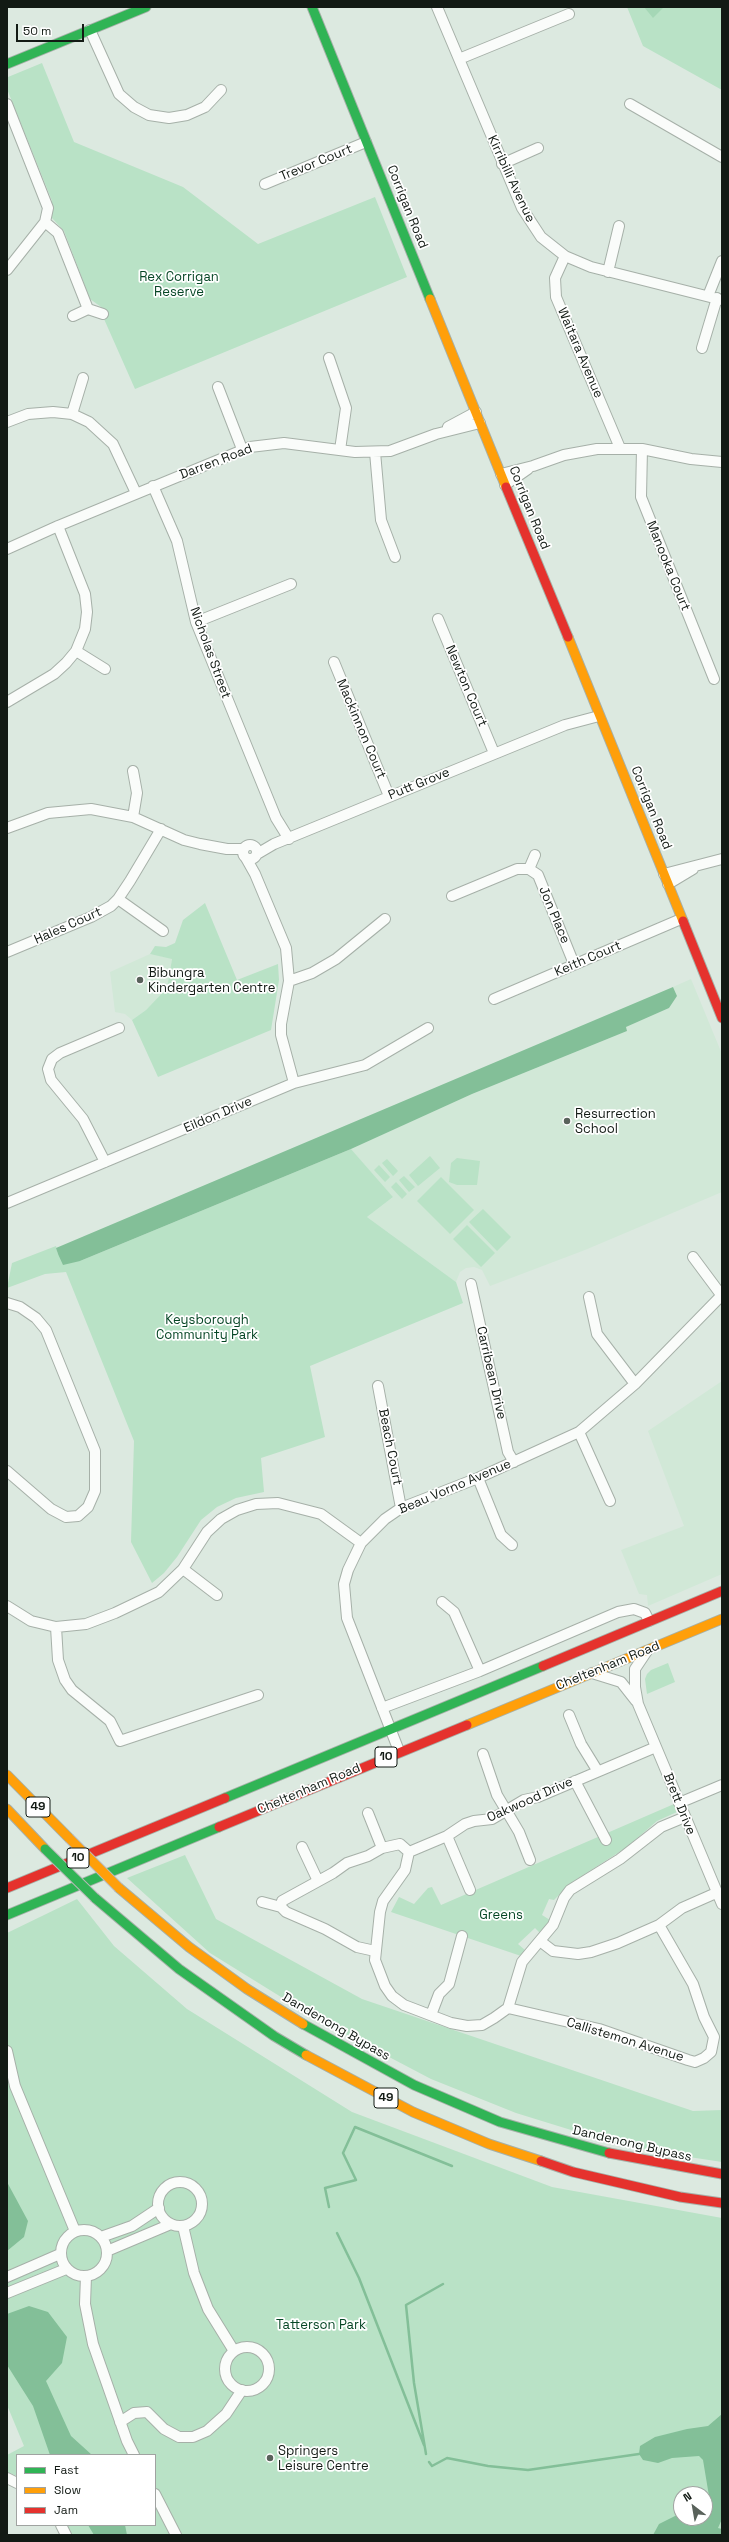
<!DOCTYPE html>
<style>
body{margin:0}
#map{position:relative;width:729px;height:2542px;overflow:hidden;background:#dce9e0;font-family:"Space Grotesk",sans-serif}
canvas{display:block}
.frame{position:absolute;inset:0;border:8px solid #121a14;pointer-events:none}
.legend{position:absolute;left:16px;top:2454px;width:140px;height:72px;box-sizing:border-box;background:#fff;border:1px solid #a0a3a1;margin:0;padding:5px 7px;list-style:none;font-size:12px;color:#121a14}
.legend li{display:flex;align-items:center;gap:8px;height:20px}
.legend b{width:20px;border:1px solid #a0a3a1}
.north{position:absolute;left:673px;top:2486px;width:40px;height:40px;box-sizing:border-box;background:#fff;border:1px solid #a0a3a1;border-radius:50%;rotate:329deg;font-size:11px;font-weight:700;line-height:16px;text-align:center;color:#121a14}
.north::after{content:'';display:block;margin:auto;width:14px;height:18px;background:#59625b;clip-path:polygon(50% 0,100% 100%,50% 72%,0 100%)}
.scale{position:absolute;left:16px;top:24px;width:68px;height:18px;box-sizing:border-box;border:2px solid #121a14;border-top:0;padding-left:5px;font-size:12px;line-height:14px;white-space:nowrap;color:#121a14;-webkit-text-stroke:3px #fff;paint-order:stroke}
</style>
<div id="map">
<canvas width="729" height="2542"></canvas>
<div class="frame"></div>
<ul class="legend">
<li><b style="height:5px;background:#30b455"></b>Fast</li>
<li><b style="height:5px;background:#ff9f0a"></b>Slow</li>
<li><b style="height:5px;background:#e5322d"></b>Jam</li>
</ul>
<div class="north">N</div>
<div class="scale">50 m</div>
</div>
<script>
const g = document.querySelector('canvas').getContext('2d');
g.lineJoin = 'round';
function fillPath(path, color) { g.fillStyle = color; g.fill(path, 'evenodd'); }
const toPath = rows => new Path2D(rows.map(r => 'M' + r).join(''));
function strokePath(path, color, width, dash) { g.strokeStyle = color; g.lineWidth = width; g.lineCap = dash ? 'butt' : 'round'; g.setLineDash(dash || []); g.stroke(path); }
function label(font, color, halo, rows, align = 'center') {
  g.font = font + ' "Space Grotesk",sans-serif'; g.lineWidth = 3.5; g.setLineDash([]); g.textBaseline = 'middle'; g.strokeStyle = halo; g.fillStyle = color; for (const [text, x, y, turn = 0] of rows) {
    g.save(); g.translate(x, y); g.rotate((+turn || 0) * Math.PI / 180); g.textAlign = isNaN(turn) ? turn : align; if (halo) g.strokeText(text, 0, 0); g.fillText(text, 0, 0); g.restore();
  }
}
const built = toPath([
 [150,954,172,958,167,988,146,1010,132,1020,125,1014,115,1012,110,972],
 [691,979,722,1054,722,1192,585,1250,490,1286,482,1270,474,1267,466,1268,460,1272,456,1282,367,1217,393,1197,351,1149,472,1094,627,1031,626,1027,669,1008,677,996,673,987],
 [722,1381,722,1574,648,1606,647,1595,639,1594,621,1550,684,1526,648,1431]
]);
const green = toPath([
 [627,7,722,7,722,90,643,46],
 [42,63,74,142,183,187,258,244,375,197,407,277,135,389,104,319,104,309,90,299,64,231,52,218,52,201,7,89,8,77],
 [205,903,237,980,278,964,279,980,271,1030,158,1077,132,1020,146,1010,167,988,172,959,150,954,155,946,166,947,175,943,183,920],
 [351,1149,393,1197,367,1217,456,1282,463,1303,310,1366,325,1437,261,1458,264,1492,236,1498,217,1507,201,1520,177,1557,164,1573,152,1583,131,1542,134,1441,66,1272,45,1274,7,1288,12,1263,56,1246,58,1254,80,1261],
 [430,1156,440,1168,418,1186,409,1175],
 [457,1158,480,1161,477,1185,457,1185,449,1182,451,1163],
 [387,1159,398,1171,393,1176,382,1163],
 [379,1165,390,1177,385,1182,374,1170],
 [404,1176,415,1187,409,1192,399,1180],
 [441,1177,474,1210,450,1234,417,1201],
 [396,1182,407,1194,402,1199,391,1187],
 [483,1209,511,1237,497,1251,469,1222],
 [467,1225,495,1253,481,1267,453,1239],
 [668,1663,675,1682,647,1694,645,1679,647,1674,651,1670],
 [674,1804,677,1812,657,1821,627,1847,571,1883,554,1900,549,1899,542,1915,550,1920,540,1933,535,1928,518,1944,525,1950,521,1956,391,1912,399,1897,414,1904,428,1888,432,1887,441,1905],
 [185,1855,216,1919,362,1999,693,2111,722,2110,722,2162,663,2153,610,2142,516,2113,431,2079,315,2018,210,1953,127,1878],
 [77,1899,114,1946,187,2009,352,2112,552,2187,722,2218,722,2535,72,2535,67,2525,155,2525,155,2455,17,2455,17,2476,7,2472,7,2455,24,2446,7,2405,7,1933],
 [681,2494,705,2494,705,2518,681,2518]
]);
const forest = toPath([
 [644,7,664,7,653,18]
]);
const water = toPath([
 [673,987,677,996,669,1008,626,1027,627,1031,472,1094,351,1149,80,1261,63,1265,58,1254,56,1248],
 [7,2182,28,2221,24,2237,7,2251],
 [29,2306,48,2312,67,2337,62,2363,46,2381,71,2436,92,2455,50,2455,33,2406,7,2365,7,2314],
 [722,2414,722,2519,718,2528,722,2529,722,2535,653,2535,659,2524,681,2513,681,2518,705,2518,705,2511,709,2510,710,2502,703,2460,699,2456,672,2458,658,2463,643,2460,639,2454,640,2446,655,2437,687,2429,708,2426],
 [88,2525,125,2525,127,2535,94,2535]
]);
const stream = toPath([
 [329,2207,325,2188,356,2180,343,2153,355,2127,452,2166],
 [337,2233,359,2278,424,2445],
 [426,2454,414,2383,406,2305,443,2284],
 [429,2462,432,2466,447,2458,488,2466,528,2470,639,2454]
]);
const street = toPath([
 [437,7,522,208,541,237,565,256,591,267,722,300],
 [90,30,119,94,134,107,149,115,169,118,187,115,205,107,221,90],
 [459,59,569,14],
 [7,104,48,208,45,222,7,270],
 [630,104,722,157],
 [502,164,538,148],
 [265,184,366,142],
 [45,222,58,233,88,309,103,314],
 [565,256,555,278,556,297,620,448],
 [608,272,619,226],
 [708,296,722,261],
 [73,316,88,309],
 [702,348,717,298],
 [329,358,346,408,340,450],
 [218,387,242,449],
 [72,414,83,378],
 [7,422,28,414,53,412,72,414,89,422,113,444,136,493],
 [448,427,476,412],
 [642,449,641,497,714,679],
 [375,452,381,520,395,557],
 [501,474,533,466,564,455,597,449,642,449,691,459,722,462],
 [505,485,528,469],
 [153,486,177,541,196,622,276,818,289,839],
 [7,549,58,526,250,447,284,443,355,452,390,451,436,434,480,423],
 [438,619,494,753],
 [196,622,291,584],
 [76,651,105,669],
 [334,662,389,796],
 [7,702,54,674,66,663,76,651,85,629,87,612,85,594,58,526],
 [133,771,137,793,133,817],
 [7,828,48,813,91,809,133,817,184,840,200,844,227,849,244,849],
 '243 852a7 7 0 1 1 14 0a7 7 0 1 1-14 0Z',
 [257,854,274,844,565,725,599,716],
 [246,858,255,874,286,948,289,981,281,1024,281,1035,294,1083],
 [529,869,535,855],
 [664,874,722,859],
 [668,884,693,869],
 [452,896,517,869,529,869,538,875,574,964],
 [118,899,163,931],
 [7,952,91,917,111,906,118,899,130,881,161,829],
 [289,981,312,973,336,959,385,919],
 [494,999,681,919],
 [105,1162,83,1119,51,1080,48,1069,52,1059,60,1053,119,1028],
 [7,1203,294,1083,365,1065,428,1028],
 [693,1257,722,1296],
 [471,1284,508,1452,514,1462],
 [589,1297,597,1334,635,1384],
 [7,1303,20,1307,36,1318,46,1330,95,1451,95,1491,88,1507,78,1516,66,1517,51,1509,7,1471],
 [378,1386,401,1508],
 [579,1432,610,1501],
 [478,1478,501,1535,512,1545],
 [183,1569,217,1595],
 [442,1602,454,1612,480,1671],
 [7,1606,31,1621,56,1627,86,1624,115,1613,159,1592,183,1569,207,1532,221,1519,237,1510,256,1504,278,1503,321,1514,361,1543],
 [56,1627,58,1660,65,1680,72,1690,110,1721,120,1741,258,1695],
 [647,1651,635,1669,635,1687,638,1704,722,1904],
 [592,1673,621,1682,636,1701],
 [382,1708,480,1671,618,1612,634,1609,645,1613,649,1621],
 [569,1715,581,1744,597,1770],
 [656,1747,538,1797,524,1800,492,1819,474,1821,465,1824,447,1836,409,1852,405,1870,383,1901,380,1912,375,1960,385,1986,392,1996,404,2005,451,2023,467,2026,482,2025,494,2018,508,2008,522,1962,553,1925,564,1898,570,1890,620,1859,661,1827,685,1817],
 [399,1751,347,1618,344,1584,348,1570,361,1543,385,1519,401,1508,478,1478,579,1432,635,1384,722,1295],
 [483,1754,497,1795,519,1832,530,1860],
 [575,1781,606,1840],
 [679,1803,722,1785],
 [368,1813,382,1848],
 [447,1836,470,1890],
 [302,1847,318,1881],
 [262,1902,281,1907],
 [540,1941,553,1951,578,1954,591,1952,618,1943,659,1925,682,1908,716,1893],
 [375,1951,357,1947,325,1929,286,1912,281,1907,282,1901,333,1873,347,1863,368,1856,382,1848,400,1844,409,1852],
 [508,2008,599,2029,688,2060,695,2062,704,2058,711,2052,714,2037,704,2017,693,1984,659,1925],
 [431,2015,439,1994,449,1984,462,1936],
 [7,2051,15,2086,75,2231],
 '158 2204a22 22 0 1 1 44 0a22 22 0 1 1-44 0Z',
 [183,2226,194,2273,208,2309,234,2351],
 '61 2253a23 23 0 1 1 46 0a23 23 0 1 1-46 0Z',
 [101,2237,132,2226,159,2208],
 [107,2251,171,2224],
 [86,2276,85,2304,93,2344,127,2441,134,2455],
 [7,2277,60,2254],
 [7,2293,66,2269],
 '225 2369a22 22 0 1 1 44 0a22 22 0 1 1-44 0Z',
 [120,2422,134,2413,147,2412,164,2429,179,2437,193,2437,207,2431,226,2414,242,2390],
 [7,2478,17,2483],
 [155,2494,176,2535],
 [61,2525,66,2535]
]);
const fast = toPath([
 [312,7,430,299],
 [7,64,146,7],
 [225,1798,543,1666],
 [95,1898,179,1969,274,2036,306,2055],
 [7,1915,219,1827],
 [303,2024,414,2085,500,2122,609,2153]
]);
const slow = toPath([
 [430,299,506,487],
 [568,637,683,921],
 [467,1725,722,1619],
 [7,1775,69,1838],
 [7,1809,45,1849],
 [119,1888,189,1947,247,1989,303,2024],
 [306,2055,413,2112,489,2144,541,2161]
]);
const jam = toPath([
 [506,487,568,637],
 [683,921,722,1018],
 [543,1666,722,1591],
 [219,1827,467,1725],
 [7,1888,225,1798],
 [609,2153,722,2174],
 [541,2161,573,2172,680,2197,722,2203]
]);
const fastBridge = toPath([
 [45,1849,95,1898]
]);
const slowBridge = toPath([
 [69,1838,119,1888]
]);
const markers = [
 [140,980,4,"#59625b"],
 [567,1121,4,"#59625b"],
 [270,2458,4,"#59625b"]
];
const shields = [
 [386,1757,22],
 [38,1807,24],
 [78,1858,22],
 [386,2098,24]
];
const shieldNames = [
 ["10",386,1757],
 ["49",38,1807],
 ["10",78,1858],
 ["49",386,2098]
];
const streetNames = [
 ["Trevor Court",316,163,-22],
 ["Kirribilli Avenue",511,179,65],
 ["Corrigan Road",407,207,68],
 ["Waitara Avenue",580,353,67],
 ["Darren Road",216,462,-21],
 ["Corrigan Road",529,508,68],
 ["Manooka Court",668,566,68],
 ["Nicholas Street",210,653,70],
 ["Newton Court",466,686,67],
 ["Mackinnon Court",361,729,67],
 ["Putt Grove",419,784,-22],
 ["Corrigan Road",651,808,68],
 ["Jon Place",554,915,67],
 ["Hales Court",68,926,-24],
 ["Keith Court",588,959,-23],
 ["Eildon Drive",218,1115,-23],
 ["Carribean Drive",491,1373,77],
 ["Beach Court",390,1447,79],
 ["Beau Vorno Avenue",455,1487,-23],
 ["Cheltenham Road",608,1666,-22],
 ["Cheltenham Road",309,1789,-23],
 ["Oakwood Drive",530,1800,-24],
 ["Brett Drive",679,1804,68],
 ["Dandenong Bypass",336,2027,30],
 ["Callistemon Avenue",625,2040,17],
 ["Dandenong Bypass",632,2144,13]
];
const parkNames = [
 ["Rex Corrigan",179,277],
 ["Reserve",179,292],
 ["Keysborough",207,1320],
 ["Community Park",207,1335],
 ["Greens",501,1915],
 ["Tatterson Park",321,2325]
];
const poiNames = [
 ["Bibungra",148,973],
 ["Kindergarten Centre",148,988],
 ["Resurrection",575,1114],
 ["School",575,1129],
 ["Springers",278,2451],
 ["Leisure Centre",278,2466]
];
fillPath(built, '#d1e8d7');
fillPath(green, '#b9e2c6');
fillPath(forest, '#a5d7b6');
fillPath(water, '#83bf98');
strokePath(stream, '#83bf98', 2.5);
strokePath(street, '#a6b0a8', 12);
strokePath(fast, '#a6b0a8', 11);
strokePath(slow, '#a6b0a8', 11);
strokePath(jam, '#a6b0a8', 11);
strokePath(street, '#fafcfa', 10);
strokePath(fast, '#30b455', 9);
strokePath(slow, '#ff9f0a', 9);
strokePath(jam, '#e5322d', 9);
strokePath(fastBridge, '#bab9ba', 11, []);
strokePath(slowBridge, '#bab9ba', 11, []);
strokePath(fastBridge, '#30b455', 9);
strokePath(slowBridge, '#ff9f0a', 9);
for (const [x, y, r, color] of markers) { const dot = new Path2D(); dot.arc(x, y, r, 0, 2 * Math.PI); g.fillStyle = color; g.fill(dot); strokePath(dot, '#fff', 1.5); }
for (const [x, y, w] of shields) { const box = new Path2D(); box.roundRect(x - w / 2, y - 10, w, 20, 3); g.fillStyle = '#fff'; g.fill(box); strokePath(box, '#121a14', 1); }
label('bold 12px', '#121a14', null, shieldNames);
label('13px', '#121a14', '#fff', streetNames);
label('13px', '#064625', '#fff', parkNames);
label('13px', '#121a14', '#fff', poiNames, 'left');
</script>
